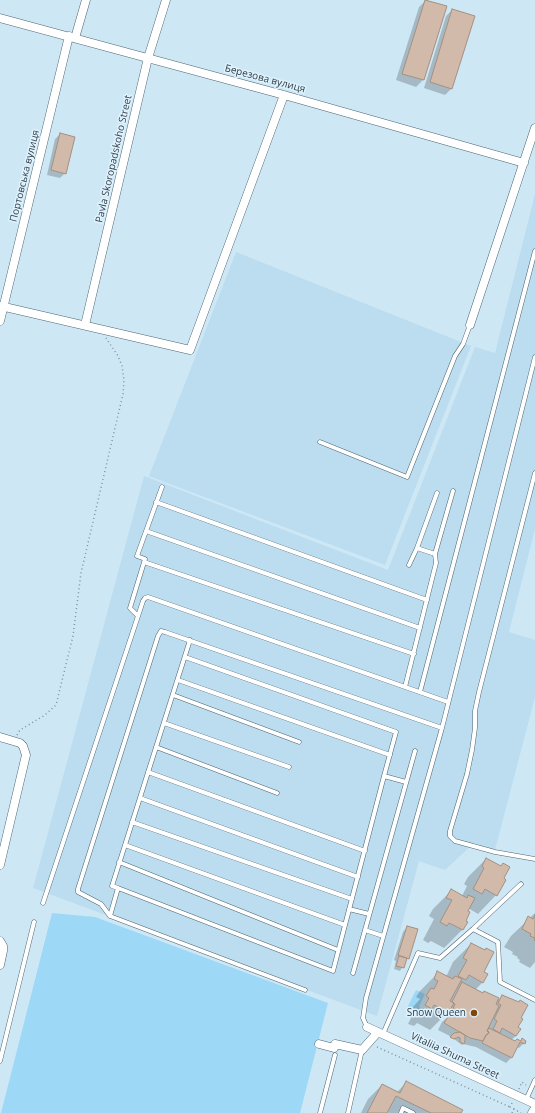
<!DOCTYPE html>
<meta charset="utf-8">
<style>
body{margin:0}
canvas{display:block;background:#cde7f5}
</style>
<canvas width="535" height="1113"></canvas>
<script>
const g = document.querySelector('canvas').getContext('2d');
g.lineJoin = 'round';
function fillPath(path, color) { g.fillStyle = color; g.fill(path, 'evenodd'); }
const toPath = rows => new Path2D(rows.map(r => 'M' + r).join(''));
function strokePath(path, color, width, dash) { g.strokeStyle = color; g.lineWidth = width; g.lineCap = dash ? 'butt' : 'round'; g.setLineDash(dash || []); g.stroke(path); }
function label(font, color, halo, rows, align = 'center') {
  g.font = font + ' "Open Sans",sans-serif'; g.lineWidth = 3; g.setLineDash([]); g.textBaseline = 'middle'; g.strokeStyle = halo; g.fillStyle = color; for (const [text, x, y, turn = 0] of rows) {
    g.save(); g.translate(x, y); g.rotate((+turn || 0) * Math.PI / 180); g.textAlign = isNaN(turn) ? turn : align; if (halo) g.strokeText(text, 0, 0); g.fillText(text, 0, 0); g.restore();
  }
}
const built = toPath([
 [535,194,535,529,509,632,535,640,535,697,495,850,474,843,445,870,419,861,377,1016,33,888,144,476,388,570,475,347,495,353],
 [236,252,471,346,385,565,149,476]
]);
const green = toPath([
 [52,913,95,917,328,1003,300,1113,1,1113],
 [416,990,425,994,419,1007,426,1010,423,1016,407,1008]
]);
const shadow = toPath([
 [426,0,446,7,423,80,416,87,396,80,419,7],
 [452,10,452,88,445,95,424,88,446,16],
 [60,134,65,173,60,178,47,175,55,139],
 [486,859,503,879,496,895,478,914,468,908,464,921,466,922,462,930,444,948,431,941,428,943,423,940,434,919,429,916,433,909,451,891,462,896,467,886,464,884,468,877],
 [535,913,535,962,530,968,519,962,520,960,517,958,518,957,512,954,513,952,504,947,511,936],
 [407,927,408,958,400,971,394,969,396,961,394,960,403,932],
 [471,944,483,973,482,983,475,990,482,994,484,992,499,1000,502,996,517,1028,516,1036,511,1040,515,1042,520,1042,522,1040,524,1043,519,1048,517,1047,511,1058,506,1063,476,1047,463,1044,462,1045,454,1039,450,1038,451,1037,448,1035,438,1030,442,1022,447,1018,448,1012,430,1030,417,1023,414,1026,408,1024,412,1016,409,1015,413,1007,420,999,416,997,420,991,438,973,446,977,453,962],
 [406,1083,460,1113,389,1113,387,1112,386,1113,361,1113,368,1099,382,1085,397,1092]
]);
const building = toPath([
 [425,0,447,6,424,80,402,74,425,0],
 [452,9,475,16,452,89,430,82,452,9],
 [60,133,75,137,66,174,51,170,60,133],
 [486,858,501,866,503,863,510,867,504,878,506,880,497,896,485,889,482,894,473,889,484,868,482,866,486,858],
 [451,889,467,898,468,895,475,898,468,911,470,912,466,921,468,922,463,930,449,923,447,926,440,922,452,900,446,898,451,889],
 [535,915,535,941,534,940,535,938,530,936,531,934,522,929,528,916,533,919,535,915],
 [407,926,418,929,409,959,398,955,407,926],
 [471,943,485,950,486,948,494,952,484,972,488,974,483,983,469,975,466,980,458,976,467,960,463,958,471,943],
 [399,956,407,958,404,968,396,966,399,956],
 [437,971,453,979,455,976,462,979,450,1001,454,1003,449,1012,434,1005,432,1009,425,1005,429,998,426,996,431,988,434,989,438,981,434,979,437,971],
 [462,982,483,993,484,991,499,998,496,1004,499,1006,487,1031,489,1032,488,1034,486,1035,483,1041,470,1038,444,1023,449,1015,451,1016,454,1011,452,1011,455,1004,452,1002,462,982],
 [502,995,519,1002,520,1000,528,1005,521,1018,523,1019,518,1027,521,1029,516,1036,502,1028,500,1033,493,1029,497,1021,494,1019,501,1005,498,1003,502,995],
 [489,1028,515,1041,517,1039,521,1041,522,1038,526,1041,525,1044,520,1042,512,1058,482,1043,486,1035,488,1034,489,1032,487,1031,489,1028],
 [460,1032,465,1035,465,1040,464,1044,460,1042,460,1038,459,1037,454,1039,450,1037,454,1033,460,1032],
 [406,1081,463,1110,461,1113,431,1113,396,1096,387,1113,367,1113,382,1084,400,1093,406,1081]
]);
const path = toPath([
 [17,735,20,730,45,715,56,705,73,636,81,573,123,394,124,380,122,366,118,356,106,338],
 [377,1047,510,1107],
 [519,1089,522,1082,526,1085],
 [512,1103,510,1107,514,1109],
 [512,1113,514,1109,521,1113]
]);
const service = toPath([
 [320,442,407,477,455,356,463,344,470,325],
 [535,473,479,692,475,711,475,728,472,750,467,774,450,831,450,836,455,841,495,852,535,859],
 [156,502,427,600],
 [146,531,420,628],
 [417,548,437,493],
 [435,554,453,491],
 [144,562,414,654],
 [138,616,130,608,145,559,137,556,162,487],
 [185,657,396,732,384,776,406,782],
 [178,680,390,755],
 [405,687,436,563,435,554,417,548,409,565],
 [420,692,535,251],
 [173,695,299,742],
 [164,723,289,767],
 [156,747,277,793],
 [148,772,365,851],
 [140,798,358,877],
 [132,822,352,899],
 [125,845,345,925],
 [119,862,338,950],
 [118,888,333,971,384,776],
 [43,903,143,601,145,598,148,597,448,702],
 [349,909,369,914],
 [110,916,118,888,112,886,190,640],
 [473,929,498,942,500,982,535,1000],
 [365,930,383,936],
 [353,973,415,751],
 [305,990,110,916,101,904,78,892,78,889,158,636,161,631,165,632,442,728],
 [367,1027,363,1018,366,998,442,728,535,357],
 [383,1034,418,953,440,958,473,929,521,884],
 [0,1061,34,922],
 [526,1100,535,1080],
 [320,1113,335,1055],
 [348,1113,362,1050],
 [401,1113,403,1108,413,1113]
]);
const minor = toPath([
 [0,18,284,95,524,163],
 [75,38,86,0],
 [0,306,190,350,284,95],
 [0,321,69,36],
 [85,325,148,58,166,0],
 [470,325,535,128],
 [0,737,20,743,23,746,26,755,0,865],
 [0,941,3,946,3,951,0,965],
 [367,1027,535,1104],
 [319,1044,334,1048,335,1044,362,1050,378,1032]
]);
const tertiary = toPath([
 [533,1113,535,1110]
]);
const markers = [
 [474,1013,4,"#844605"]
];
const streetNames = [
 ["Березова вулиця",265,79,15],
 ["Pavla Skoropadskoho Street",114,159,-77],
 ["Портовська вулиця",25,176,-76],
 ["Vitaliia Shuma Street",455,1056,25]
];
const poiNames = [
 ["Snow Queen",466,1013]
];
fillPath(built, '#bbddef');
fillPath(green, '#9ed8f7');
fillPath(shadow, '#0003');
fillPath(building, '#d1baaa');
strokePath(building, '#a59080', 1);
strokePath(service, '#4e6572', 5);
strokePath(minor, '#4e6572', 9);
strokePath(tertiary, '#4e6572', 11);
strokePath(path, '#81939e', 1.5, [1, 3]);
strokePath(service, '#fff', 4);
strokePath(minor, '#fff', 8);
strokePath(tertiary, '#fff', 10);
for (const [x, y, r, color] of markers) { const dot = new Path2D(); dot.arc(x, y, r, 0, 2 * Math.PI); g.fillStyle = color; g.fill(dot); strokePath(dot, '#def3ff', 1.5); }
label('10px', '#333d43', '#def3ff', streetNames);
label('10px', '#333d43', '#def3ff', poiNames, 'right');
</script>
